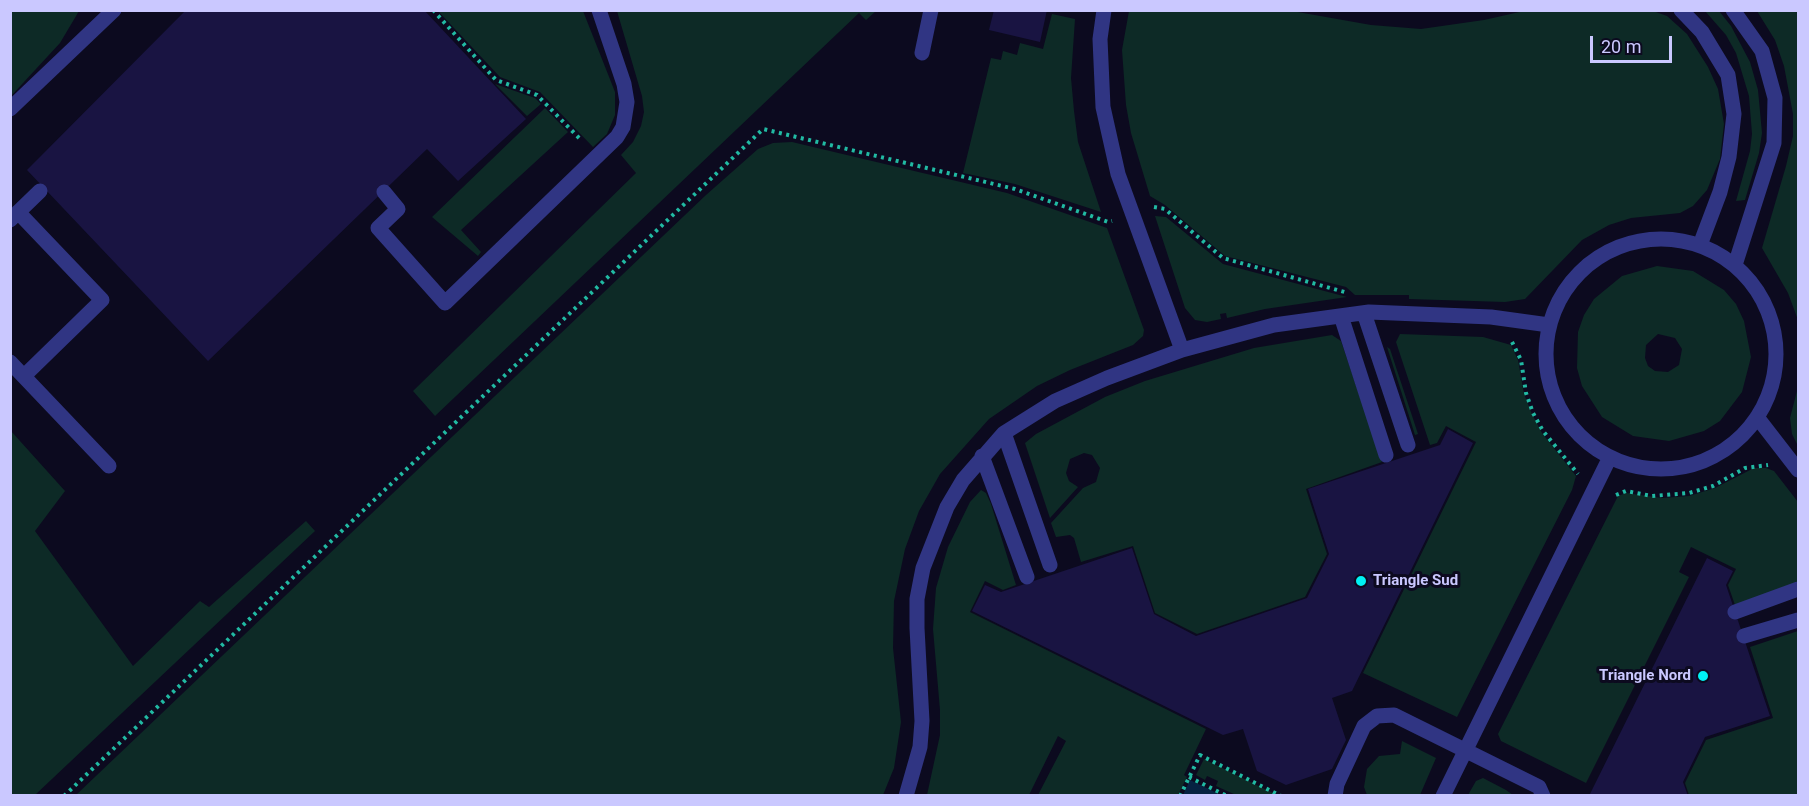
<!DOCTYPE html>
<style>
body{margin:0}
#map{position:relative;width:1809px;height:806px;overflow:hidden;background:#0c0a1f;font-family:Roboto,sans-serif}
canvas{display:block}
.frame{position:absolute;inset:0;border:12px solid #cac8ff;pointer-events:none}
.scale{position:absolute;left:1590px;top:36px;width:82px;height:27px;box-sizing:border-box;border:3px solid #cac8ff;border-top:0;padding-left:8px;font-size:18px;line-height:21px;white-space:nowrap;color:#cac8ff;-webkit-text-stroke:4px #0c0a1f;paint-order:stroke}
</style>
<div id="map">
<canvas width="1809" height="806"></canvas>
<div class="frame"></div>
<div class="scale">20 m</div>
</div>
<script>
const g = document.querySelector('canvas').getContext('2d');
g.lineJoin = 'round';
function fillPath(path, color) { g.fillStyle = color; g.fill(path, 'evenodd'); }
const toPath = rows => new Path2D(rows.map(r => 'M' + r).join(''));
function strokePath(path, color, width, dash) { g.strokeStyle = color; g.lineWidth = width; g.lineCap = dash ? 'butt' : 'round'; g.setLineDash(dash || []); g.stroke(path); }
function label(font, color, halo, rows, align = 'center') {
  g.font = font + ' Roboto,sans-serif'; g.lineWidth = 6; g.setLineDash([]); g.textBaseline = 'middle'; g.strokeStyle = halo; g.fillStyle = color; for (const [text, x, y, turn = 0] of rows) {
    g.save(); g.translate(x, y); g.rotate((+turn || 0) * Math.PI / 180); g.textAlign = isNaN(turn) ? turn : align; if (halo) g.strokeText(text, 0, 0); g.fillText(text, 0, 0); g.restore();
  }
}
const green = toPath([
 [12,10,79,11,60,43,11,96],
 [438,11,583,11,615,92,615,115,607,134,593,147,540,92,500,77],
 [617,11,876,11,866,20,859,13,435,416,413,391,636,173,621,155,633,142,641,126,644,112,642,96],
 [1653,11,1667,16,1687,34,1708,67,1718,89,1724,124,1720,159,1707,190,1693,206,1680,213,1631,218,1609,225,1582,240,1525,299,1505,302,1409,299,1409,295,1355,295,1346,287,1225,256,1165,205,1150,196,1131,133,1126,105,1122,50,1129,11,1292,11,1371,25,1421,29,1484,20,1524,11],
 [1705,11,1719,11,1731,26,1750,62,1758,90,1762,133,1759,153,1745,200,1736,201,1750,151,1752,134,1749,96,1736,53,1726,35],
 [1757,11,1798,11,1798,320,1788,293,1762,248,1786,166,1793,136,1793,114,1784,66,1775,40],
 [1052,14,1075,19,1071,78,1074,111,1078,142,1101,212,1015,184,963,173,991,58,1001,60,1003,51,1017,55,1020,43,1043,49],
 [495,84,535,98,541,104,527,116],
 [545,108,568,132,461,230,481,252,478,256,432,217],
 [792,142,1007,193,1107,228,1144,330,1143,336,1133,345,1070,370,1037,386,989,419,940,474,919,511,905,549,894,601,893,648,901,722,894,768,883,795,76,795,706,195,758,149,773,143],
 [1155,216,1166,217,1223,264,1347,297,1265,309,1227,318,1226,313,1220,314,1221,319,1207,322,1195,320,1185,308],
 [1657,266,1693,271,1724,290,1736,304,1744,321,1751,357,1742,392,1720,421,1704,431,1669,441,1633,436,1602,417,1582,386,1577,368,1578,332,1584,315,1594,299,1622,276],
 [1658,334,1675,338,1682,349,1679,365,1668,372,1655,371,1648,366,1645,358,1646,345],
 [1400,334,1483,337,1511,345,1518,360,1524,394,1532,414,1542,433,1576,476,1572,490,1457,717,1363,673,1476,442,1446,426,1437,443,1430,445,1396,342],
 [1332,335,1341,341,1382,462,1306,489,1327,554,1305,597,1197,634,1155,613,1133,546,1081,562,1074,538,1070,535,1056,537,1051,523,1083,488,1096,482,1100,468,1092,455,1084,453,1070,459,1066,473,1069,481,1078,487,1050,518,1025,443,1036,434,1105,397,1145,381,1254,348],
 [1387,347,1390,349,1418,434,1415,435],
 [1798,387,1798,446,1792,434,1790,418],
 [11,431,65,491,35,531,133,666,200,601,209,607,306,521,315,531,35,795,11,795],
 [1754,468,1766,468,1774,471,1798,502,1798,583,1735,605,1728,585,1736,569,1691,547,1679,572,1689,577,1586,783,1501,741,1498,734,1618,496,1626,493,1662,498,1689,496,1715,488],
 [981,490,986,493,991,504,1016,585,1003,590,985,581,970,612,1206,729,1184,775,1187,777,1178,795,1038,795,1066,741,1058,736,1029,795,927,795,940,735,940,710,933,629,936,588,948,547,970,502],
 [1798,631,1798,795,1689,795,1685,783,1706,740,1773,718,1750,647],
 [1402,741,1436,758,1420,795,1367,795,1364,787,1367,769,1379,756,1400,754],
 [1204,759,1277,795,1236,795,1216,786,1218,781,1207,776,1205,780,1196,775],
 [1483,778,1506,790,1513,795,1468,795,1476,781]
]);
const water = toPath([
 [1190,780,1221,795,1183,795]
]);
const building = toPath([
 [186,10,424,10,526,119,458,181,427,149,208,361,27,170],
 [994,10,1047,10,1040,42,989,30],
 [1448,429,1473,443,1352,691,1332,698,1346,740,1332,769,1286,785,1257,771,1243,729,1223,735,972,611,985,585,1001,592,1132,548,1154,614,1196,636,1307,598,1329,554,1308,489,1440,445],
 [1707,558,1733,571,1726,585,1770,716,1705,737,1683,782,1688,796,1589,796]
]);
const path = toPath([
 [433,10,496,80,537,95,582,141],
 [1154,207,1165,209,1223,258,1348,293],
 [1512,342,1521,360,1526,393,1533,413,1543,431,1578,474],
 [1616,495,1626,491,1652,496,1689,493,1713,486,1745,468,1768,465],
 [1189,777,1227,796],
 [64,796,763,129,1015,189,1108,222,1112,221],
 [1180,796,1200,755,1281,796]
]);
const minor = toPath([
 [1104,10,1100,39,1103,107,1118,174,1182,350],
 [1681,10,1702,32,1728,75,1734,114,1729,157,1720,192,1700,245],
 [1733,10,1762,51,1775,98,1774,143,1735,265],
 [922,53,931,10],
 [10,109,114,10],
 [384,192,398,209,378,228,445,303,617,137,623,127,627,102,624,84,599,10],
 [18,212,102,300,24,376],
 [10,220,40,191],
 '1546 354a115 115 0 1 1 230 0a115 115 0 1 1-230 0Z',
 [1364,313,1408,445],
 [1341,316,1386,455],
 [10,362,109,466],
 [1757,417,1798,470],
 [1004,433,1050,565],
 [982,456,1027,577],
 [1735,612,1798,589],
 [1744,636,1798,620],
 [906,796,920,747,922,721,917,628,917,599,923,568,947,507,963,480,1004,433,1055,401,1107,378,1182,350,1274,325,1369,312,1491,317,1549,325],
 [1335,796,1337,784,1364,726,1377,716,1394,715,1539,787,1543,796],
 [1443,796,1610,457]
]);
const markers = [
 [1361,581,6,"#00f1f3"],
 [1703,676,6,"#00f1f3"]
];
const poiNames = [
 ["Triangle Sud",1373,581],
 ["Triangle Nord",1691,676,"right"]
];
fillPath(green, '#0d2a26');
fillPath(water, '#062242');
fillPath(building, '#191442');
strokePath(path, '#21baa3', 4, [3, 4.5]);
strokePath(minor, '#303583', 15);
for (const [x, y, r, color] of markers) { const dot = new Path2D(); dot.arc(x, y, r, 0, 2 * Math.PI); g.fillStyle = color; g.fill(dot); strokePath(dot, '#0c0a1f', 2); }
label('bold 15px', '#cac8ff', '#0c0a1f', poiNames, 'left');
</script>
